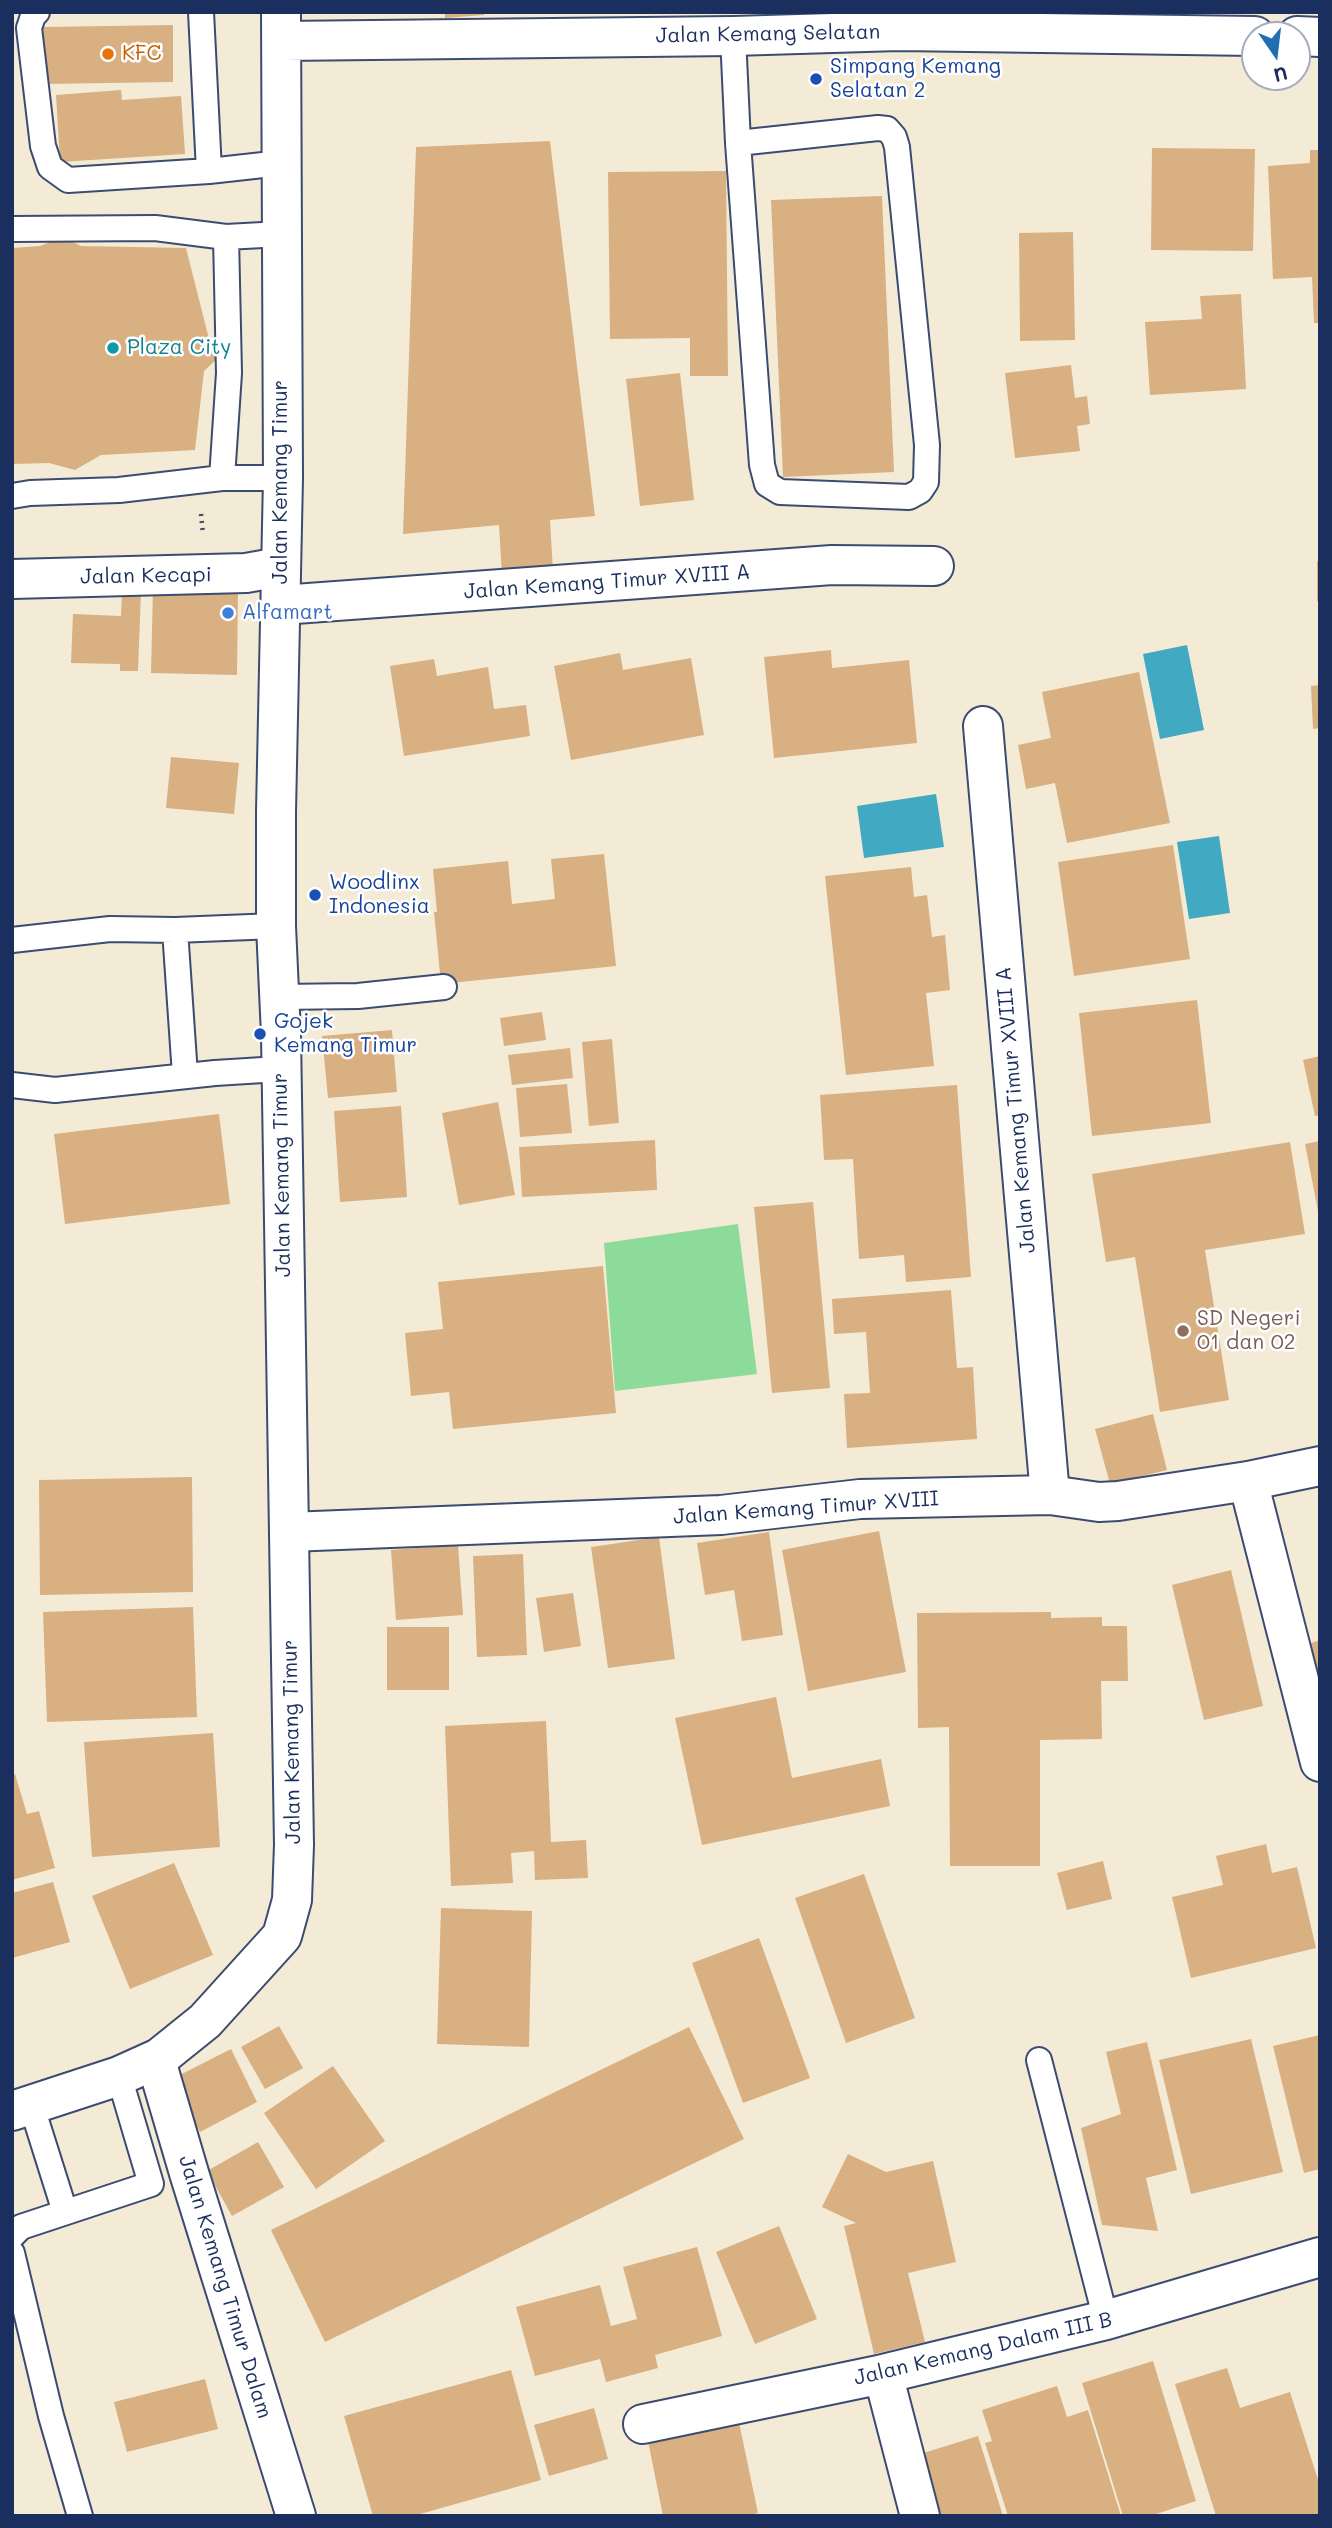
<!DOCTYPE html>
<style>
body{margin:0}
#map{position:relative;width:1332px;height:2528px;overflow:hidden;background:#f4ebd6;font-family:Mali,sans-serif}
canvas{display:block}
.frame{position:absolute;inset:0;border:14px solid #1b2f5e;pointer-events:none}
.north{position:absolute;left:1241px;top:21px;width:70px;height:70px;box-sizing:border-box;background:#fff;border:2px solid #a4acbf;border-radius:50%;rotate:166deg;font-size:19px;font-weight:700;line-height:28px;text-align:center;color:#1b2f5e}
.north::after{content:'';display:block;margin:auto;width:24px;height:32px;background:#1f6fb2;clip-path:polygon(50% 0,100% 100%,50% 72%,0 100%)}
</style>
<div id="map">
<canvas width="1332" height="2528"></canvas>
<div class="frame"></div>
<div class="north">U</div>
</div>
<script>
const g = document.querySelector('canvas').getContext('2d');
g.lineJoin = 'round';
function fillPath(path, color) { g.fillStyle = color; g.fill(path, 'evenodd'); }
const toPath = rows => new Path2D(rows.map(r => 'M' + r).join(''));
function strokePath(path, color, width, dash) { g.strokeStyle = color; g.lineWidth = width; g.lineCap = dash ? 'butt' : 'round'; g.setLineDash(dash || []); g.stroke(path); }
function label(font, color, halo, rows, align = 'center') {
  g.font = font + ' Mali,sans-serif'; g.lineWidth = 5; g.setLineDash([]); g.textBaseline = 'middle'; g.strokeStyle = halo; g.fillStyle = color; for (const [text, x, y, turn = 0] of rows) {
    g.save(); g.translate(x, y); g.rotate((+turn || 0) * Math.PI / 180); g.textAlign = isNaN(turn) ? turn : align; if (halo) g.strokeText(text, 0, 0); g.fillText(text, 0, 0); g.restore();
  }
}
const green = toPath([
 [738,1224,757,1374,615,1391,604,1243]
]);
const water = toPath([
 [1187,645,1204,730,1160,739,1143,654],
 [936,794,944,847,864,858,857,806],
 [1219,836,1230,913,1189,919,1177,842]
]);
const building = toPath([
 [445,12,484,12,484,15,445,18],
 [173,25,173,82,44,84,43,27],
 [121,90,122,100,181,96,185,154,60,162,56,95],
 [550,141,595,516,550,520,553,571,502,575,499,525,403,534,416,147],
 [1152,148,1255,149,1253,251,1151,250],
 [1310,150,1320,150,1320,323,1314,323,1312,277,1273,279,1268,166,1310,163],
 [726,171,728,376,690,376,690,338,610,339,608,172],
 [882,196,894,472,783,477,771,200],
 [1073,232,1075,340,1020,341,1019,233],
 [63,237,81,246,186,248,209,339,219,357,204,371,195,450,101,455,75,470,49,463,12,464,12,248,40,246],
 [1241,294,1246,389,1150,395,1145,322,1202,319,1200,296],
 [1071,365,1075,398,1087,396,1090,424,1077,426,1080,451,1015,458,1005,373],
 [680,373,694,500,640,506,626,379],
 [1317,561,1320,561,1320,601,1317,601],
 [153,588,238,589,237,675,151,673],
 [122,590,141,591,138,671,120,671,120,664,71,663,73,614,121,616],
 [831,650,832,668,909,660,917,743,774,758,764,657],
 [620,653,623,670,691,658,704,735,571,760,554,666],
 [434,659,437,676,488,667,494,709,526,705,530,736,404,756,390,666],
 [1139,672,1170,823,1067,843,1055,783,1026,789,1018,745,1051,738,1042,692],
 [1320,685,1320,728,1313,729,1311,686],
 [171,757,239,763,234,814,166,808],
 [1173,845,1190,959,1074,976,1058,862],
 [604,854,616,966,441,984,434,912,437,912,433,869,508,861,512,904,555,899,551,859],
 [911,867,914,897,927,895,932,937,945,935,950,990,926,993,934,1066,846,1075,825,876],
 [1197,1000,1211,1123,1092,1136,1079,1013],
 [542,1012,546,1040,504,1046,500,1018],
 [392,1030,397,1092,328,1098,322,1036],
 [612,1039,619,1123,589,1126,582,1042],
 [570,1048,573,1078,512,1085,508,1055],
 [1320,1056,1320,1115,1315,1116,1303,1060],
 [567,1084,572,1133,520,1137,516,1088],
 [957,1085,971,1277,906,1282,904,1255,859,1259,853,1159,824,1160,820,1095],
 [498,1102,515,1195,459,1205,442,1113],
 [401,1106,407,1197,340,1202,334,1111],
 [219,1114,230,1204,65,1224,54,1134],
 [655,1140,657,1190,522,1197,519,1147],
 [1320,1141,1320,1211,1318,1211,1305,1144],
 [1290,1142,1305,1234,1205,1250,1229,1400,1160,1412,1135,1257,1106,1262,1092,1174],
 [813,1202,830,1388,772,1393,754,1207],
 [603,1266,616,1413,453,1429,449,1392,411,1396,405,1333,443,1329,438,1282],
 [951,1290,957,1368,973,1367,977,1439,847,1448,844,1394,870,1393,866,1332,834,1334,832,1299],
 [1153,1414,1167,1470,1110,1484,1095,1429],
 [192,1477,193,1592,40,1595,39,1480],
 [879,1531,906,1672,808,1691,782,1550],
 [769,1532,783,1635,742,1641,734,1590,705,1595,697,1543],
 [659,1537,675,1659,608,1668,591,1547],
 [458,1545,463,1615,396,1620,391,1550],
 [523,1554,527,1655,477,1657,473,1556],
 [1231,1570,1263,1706,1204,1720,1172,1585],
 [573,1593,581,1646,544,1652,536,1598],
 [193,1607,197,1717,47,1722,43,1612],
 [1051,1612,1051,1618,1102,1617,1102,1626,1127,1626,1128,1681,1101,1681,1102,1739,1040,1740,1040,1866,950,1866,949,1727,918,1728,917,1613],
 [387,1627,449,1627,449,1690,387,1690],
 [1320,1640,1320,1701,1305,1645],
 [776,1697,792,1778,881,1759,890,1806,702,1845,675,1718],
 [546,1721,551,1842,586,1840,588,1878,535,1880,534,1851,511,1853,513,1883,451,1886,445,1726],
 [213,1733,220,1847,92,1857,84,1742],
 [15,1774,27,1814,39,1811,55,1868,12,1880,12,1775],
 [1266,1844,1272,1873,1297,1867,1316,1948,1191,1978,1172,1897,1223,1885,1216,1856],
 [1103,1861,1112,1899,1067,1910,1057,1873],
 [174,1863,213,1955,130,1989,92,1896],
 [864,1874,915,2018,846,2043,795,1898],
 [53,1882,70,1942,12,1958,12,1893],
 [441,1908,532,1911,529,2047,437,2044],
 [759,1938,810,2078,743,2103,692,1963],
 [279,2026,303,2068,265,2089,241,2047],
 [689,2027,744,2139,325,2342,271,2230],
 [1320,2035,1320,2169,1304,2173,1273,2046],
 [1251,2039,1283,2172,1191,2194,1159,2060],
 [1147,2042,1177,2170,1146,2178,1158,2231,1102,2225,1081,2128,1121,2114,1106,2052],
 [231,2049,257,2102,200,2132,172,2079],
 [333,2066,385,2141,316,2189,264,2113],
 [258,2142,284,2187,232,2216,207,2171],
 [848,2154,886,2172,933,2161,956,2262,908,2273,925,2342,874,2354,844,2226,856,2223,822,2207],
 [779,2226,817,2319,755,2344,716,2252],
 [697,2247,722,2336,655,2355,658,2368,606,2382,600,2359,535,2376,516,2307,600,2285,611,2326,637,2319,623,2267],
 [1153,2361,1196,2501,1150,2516,1123,2516,1082,2383],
 [1227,2368,1240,2408,1290,2392,1320,2486,1320,2516,1216,2516,1175,2384],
 [511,2370,541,2480,413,2516,373,2516,344,2416],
 [205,2379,218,2429,127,2452,114,2402],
 [1057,2386,1067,2417,1088,2410,1121,2516,1008,2516,985,2443,992,2441,982,2410],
 [594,2408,608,2459,549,2476,534,2425],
 [737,2413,758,2513,746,2516,663,2516,646,2431],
 [978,2436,1003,2516,936,2516,917,2455]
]);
const path = toPath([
 [201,514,203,534]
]);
const service = toPath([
 [37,12,33,16,29,28,43,146,50,167,68,180,209,171,281,163],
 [201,12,209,171],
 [733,36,738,143,762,465,767,484,780,492,909,497,920,491,926,482,927,445,897,147,894,137,887,129,878,128,738,143],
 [12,229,155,228,226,237,281,234],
 [222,478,229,373,226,237],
 [12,496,30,493,119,490,222,478,283,478],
 [175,930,185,1075],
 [12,940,110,929,175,930,276,926],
 [279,997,358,996,444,987],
 [12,1085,55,1090,215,1073,263,1070,281,1073],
 [1039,2060,1106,2320],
 [31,2104,65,2212],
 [12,2236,21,2227,151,2184,119,2076],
 [12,2253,51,2416,80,2516]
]);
const minor = toPath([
 [12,579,246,573,280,567],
 [281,605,832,565,934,566],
 [983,726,1050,1495],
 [1248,1481,1320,1762],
 [289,1532,721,1515,860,1499,1050,1495,1099,1502,1118,1501,1248,1481,1320,1466],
 [159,2058,159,2071,189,2173,296,2516],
 [883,2374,920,2516],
 [643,2424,883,2374,1106,2320,1320,2257]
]);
const tertiary = toPath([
 [1297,36,1320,37],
 [282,41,733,36,899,31,1255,36],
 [12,2111,119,2076,159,2058,205,2021,282,1936,292,1900,294,1845,281,1035,276,926,276,812,283,478,281,12]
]);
const markers = [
 [108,54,7,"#e8710a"],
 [816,79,7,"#1a4fb4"],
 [113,348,7,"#0f9aa8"],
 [228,613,7,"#3f7fe0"],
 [315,895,7,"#1a4fb4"],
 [260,1034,7,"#1a4fb4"],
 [1183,1331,7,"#8d6e63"]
];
const streetNames = [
 ["Jalan Kemang Selatan",768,34,-1],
 ["Jalan Kemang Timur",281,482,-90],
 ["Jalan Kecapi",146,576,-1],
 ["Jalan Kemang Timur XVIII A",607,582,-4],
 ["Jalan Kemang Timur XVIII A",1016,1110,-95],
 ["Jalan Kemang Timur",282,1175,-91],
 ["Jalan Kemang Timur XVIII",806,1508,-4],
 ["Jalan Kemang Timur",292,1742,-91],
 ["Jalan Kemang Timur Dalam",225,2287,73],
 ["Jalan Kemang Dalam III B",983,2349,-13]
];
const foodNames = [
 ["KFC",122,54]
];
const transitNames = [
 ["Simpang Kemang",830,67],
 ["Selatan 2",830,91],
 ["Woodlinx",329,883],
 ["Indonesia",329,907],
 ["Gojek",274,1022],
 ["Kemang Timur",274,1046]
];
const cultureNames = [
 ["Plaza City",127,348]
];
const shopNames = [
 ["Alfamart",242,613]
];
const educationNames = [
 ["SD Negeri",1197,1319],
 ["01 dan 02",1197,1343]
];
fillPath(green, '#8cdb9a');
fillPath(water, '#41a9c1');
fillPath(building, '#d8b082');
strokePath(service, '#3c4b70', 28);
strokePath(minor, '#3c4b70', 42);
strokePath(tertiary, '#3c4b70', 42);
strokePath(path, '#3c4b70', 4.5, [2, 5]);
strokePath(service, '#fff', 24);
strokePath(minor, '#fff', 38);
strokePath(tertiary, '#fff', 38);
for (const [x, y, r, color] of markers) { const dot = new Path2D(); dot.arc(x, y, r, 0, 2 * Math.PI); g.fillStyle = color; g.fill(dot); strokePath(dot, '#fff', 2.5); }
label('21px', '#1b2f5e', '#fff', streetNames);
label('21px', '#c56008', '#fff', foodNames, 'left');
label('21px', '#164399', '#fff', transitNames, 'left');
label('21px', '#0d838f', '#fff', cultureNames, 'left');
label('21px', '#366cbe', '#fff', shopNames, 'left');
label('21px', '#785e54', '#fff', educationNames, 'left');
</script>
